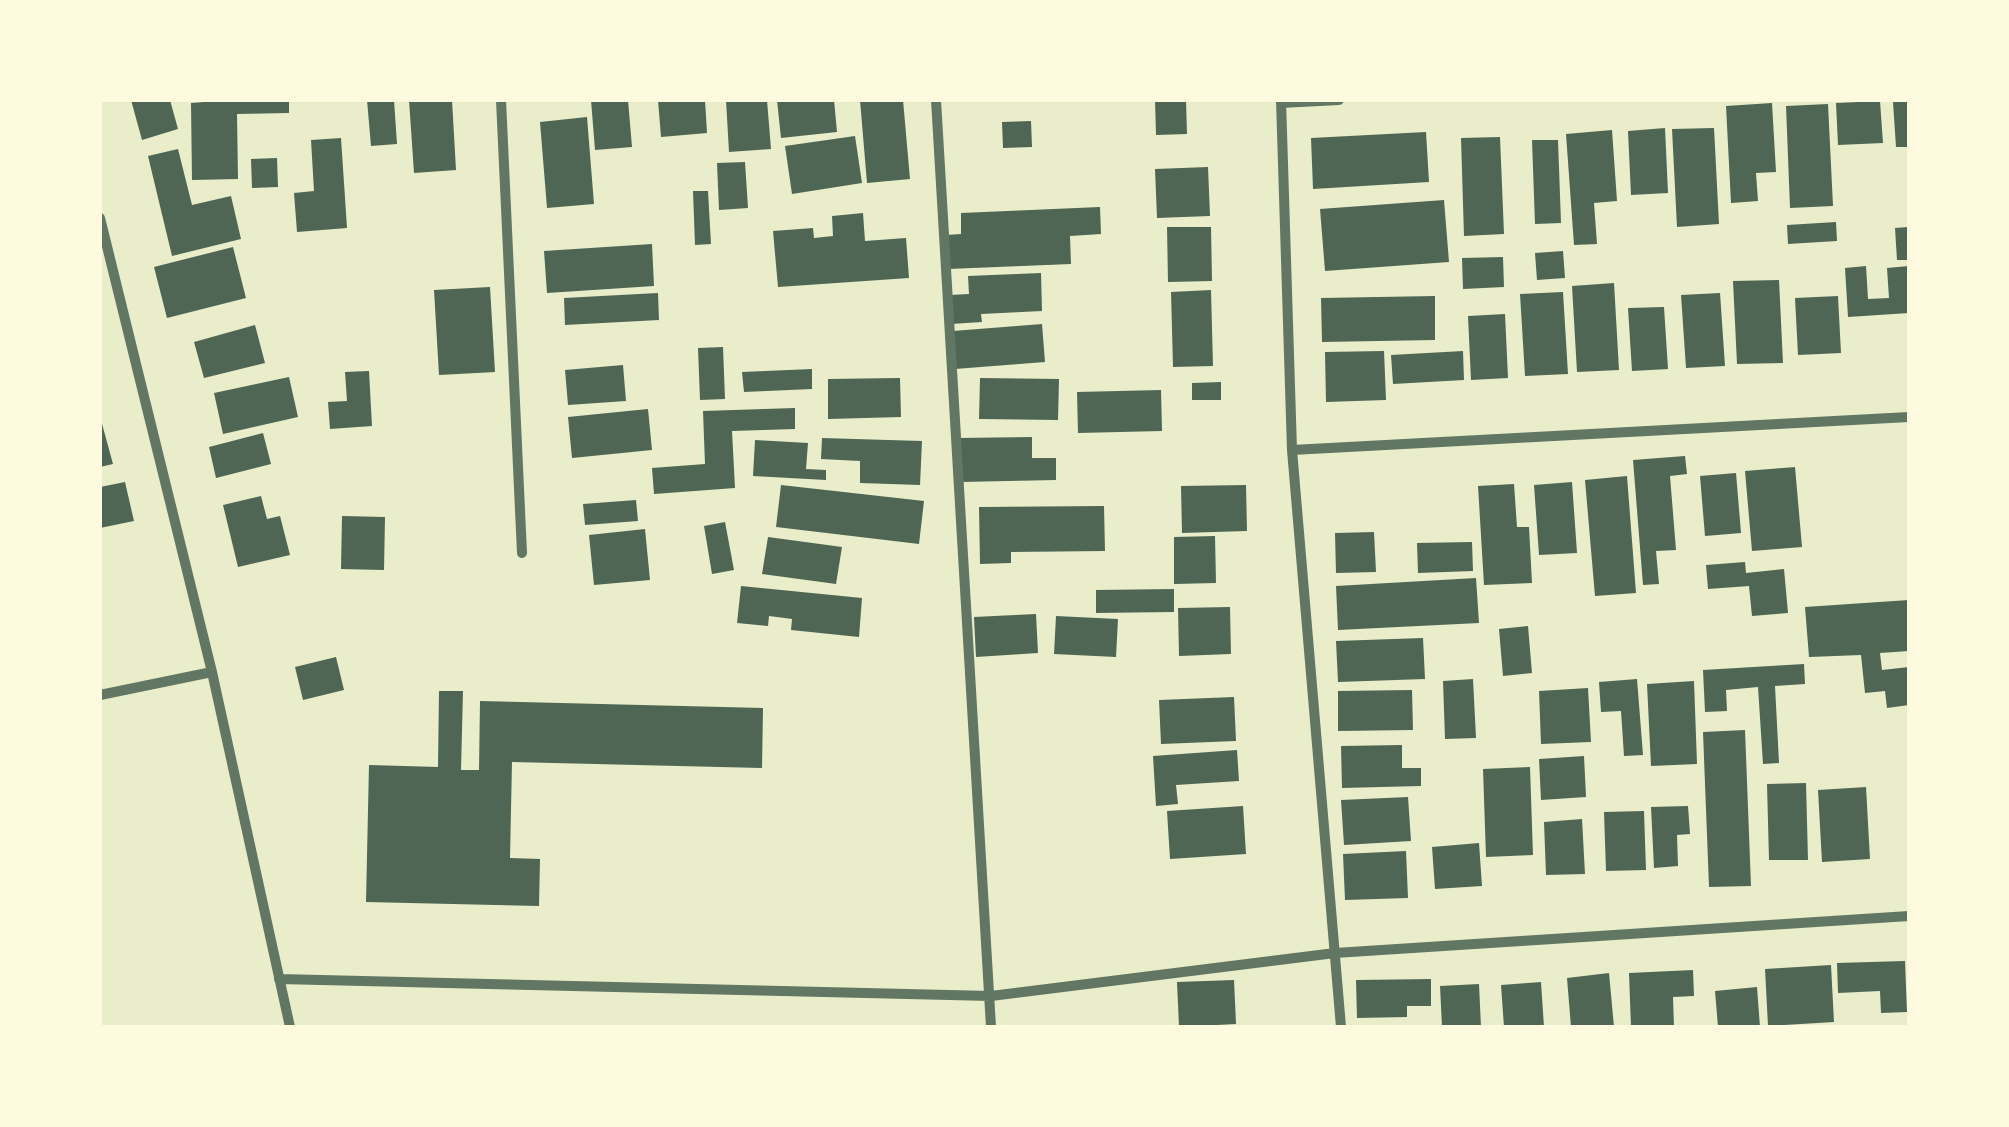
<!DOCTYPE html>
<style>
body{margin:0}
#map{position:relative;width:2009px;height:1127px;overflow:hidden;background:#e9edc9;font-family:"DejaVu Sans",sans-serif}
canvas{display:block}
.frame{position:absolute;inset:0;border:102px solid #fefae0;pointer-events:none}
</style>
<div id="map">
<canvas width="2009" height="1127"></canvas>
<div class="frame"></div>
</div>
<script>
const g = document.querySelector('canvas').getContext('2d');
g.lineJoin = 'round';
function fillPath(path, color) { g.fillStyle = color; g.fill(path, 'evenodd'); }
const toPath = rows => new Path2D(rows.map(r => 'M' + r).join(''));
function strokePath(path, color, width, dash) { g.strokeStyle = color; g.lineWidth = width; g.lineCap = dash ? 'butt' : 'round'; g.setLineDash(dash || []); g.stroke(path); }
const building = toPath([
 [131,100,170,100,178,129,142,140],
 [229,100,289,100,289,113,237,114,238,179,192,180,191,103],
 [367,100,394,100,397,144,371,146],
 [409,100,452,100,456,170,414,173],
 [591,100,628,100,632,147,595,150],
 [658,100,705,100,707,133,661,137],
 [726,100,767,100,771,149,729,152],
 [777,100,834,100,837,132,781,138],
 [860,100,903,100,910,179,867,183],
 [1155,100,1186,100,1187,134,1156,135],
 [1880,101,1883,143,1838,145,1836,103],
 [1909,101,1909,147,1896,147,1893,102],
 [1772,103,1776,172,1756,173,1758,201,1731,203,1726,106],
 [1828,104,1833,206,1790,208,1786,106],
 [587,117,594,204,547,208,540,122],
 [1031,121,1032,147,1003,148,1002,122],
 [1665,128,1668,193,1631,195,1628,131],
 [1714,128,1719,224,1677,227,1672,129],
 [1612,130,1617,201,1594,203,1597,244,1574,245,1566,134],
 [1426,132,1429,182,1313,189,1311,138],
 [855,136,862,183,792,194,785,146],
 [1500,137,1504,234,1464,236,1461,138],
 [341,138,347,228,297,232,294,193,314,191,311,140],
 [1532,140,1558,140,1561,223,1535,224],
 [178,149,192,205,231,196,241,239,172,256,148,156],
 [277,158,278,187,252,188,251,159],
 [745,162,748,208,719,210,717,163],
 [1208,167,1210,216,1157,218,1155,169],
 [693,191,708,191,711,244,695,245],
 [1444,200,1449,262,1325,271,1320,209],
 [1100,207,1101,234,1070,236,1071,264,948,269,946,235,961,234,961,213],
 [863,213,865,241,906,238,909,278,778,287,773,231,813,228,814,238,833,236,832,216],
 [1836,222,1837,241,1788,244,1787,225],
 [1167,227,1211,227,1212,281,1168,282],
 [1909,227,1909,260,1897,260,1895,228],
 [652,244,654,286,547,293,544,251],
 [233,247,246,298,167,318,154,267],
 [1563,251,1565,278,1537,280,1535,253],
 [1503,257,1504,287,1463,289,1462,258],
 [1866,266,1868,299,1889,298,1887,268,1909,266,1909,313,1848,317,1845,268],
 [1041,273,1042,311,981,314,982,322,951,324,950,295,969,294,968,276],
 [1779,280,1783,363,1737,364,1733,281],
 [1614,283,1619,370,1577,372,1572,286],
 [490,287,495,372,439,375,434,290],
 [1211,290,1213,366,1173,367,1171,292],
 [1563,292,1568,374,1525,376,1520,294],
 [658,293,659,320,565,325,564,298],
 [1720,293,1725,366,1686,368,1681,295],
 [1435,296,1435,340,1322,342,1321,298],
 [1838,296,1841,353,1798,355,1795,298],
 [1664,307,1668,369,1632,371,1628,308],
 [1505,314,1508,378,1471,380,1468,316],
 [1042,324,1045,362,955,369,953,331],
 [255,325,265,363,204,378,194,342],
 [723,347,725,399,700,400,698,348],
 [1384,351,1386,400,1326,402,1325,352],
 [1463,351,1464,380,1393,384,1391,355],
 [623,365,626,401,568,405,565,370],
 [812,369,812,389,744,392,742,372],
 [369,371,372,426,330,429,328,402,347,401,345,372],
 [289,377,298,417,223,434,214,393],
 [900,378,901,417,828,419,828,379],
 [980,378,1059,379,1058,420,979,419],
 [1221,382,1221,400,1192,400,1192,383],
 [1161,390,1162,431,1078,433,1077,392],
 [795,408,795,429,732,431,735,488,654,494,652,468,705,464,703,411],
 [648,409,652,450,572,458,568,417],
 [101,420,113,464,100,467,100,421],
 [263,433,271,464,216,478,209,447],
 [1032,437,1032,458,1056,458,1056,480,960,482,959,438],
 [822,438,922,441,920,485,860,483,860,461,821,459],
 [755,440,808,443,806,469,826,470,826,480,753,476],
 [1685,456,1687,474,1670,476,1676,550,1656,551,1659,584,1643,585,1633,460],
 [1795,467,1802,547,1752,551,1745,471],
 [1736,473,1741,533,1705,536,1700,476],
 [1627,476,1636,593,1595,596,1585,480],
 [125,482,134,521,100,528,100,487],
 [1572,482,1577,553,1539,555,1534,485],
 [1514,484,1517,527,1529,527,1532,583,1484,585,1478,486],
 [781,485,924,501,919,544,776,527],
 [1246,485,1247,531,1182,533,1181,486],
 [261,496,267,519,280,516,290,555,238,567,223,505],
 [636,500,638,521,585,525,583,504],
 [1104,506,1105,551,1011,552,1011,563,980,564,979,507],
 [342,516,385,517,384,570,341,569],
 [725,522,734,570,712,574,704,526],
 [645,529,650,580,594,585,589,535],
 [1374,532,1376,572,1336,573,1335,533],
 [1215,536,1216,583,1174,584,1174,537],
 [768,537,842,547,836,584,762,574],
 [1472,542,1473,571,1418,573,1417,543],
 [1745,562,1746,573,1784,569,1788,613,1752,616,1749,586,1708,589,1706,565],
 [1476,578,1479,623,1338,630,1336,586],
 [741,586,862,598,859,637,791,630,792,619,769,616,768,626,737,623],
 [1174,589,1174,612,1096,613,1096,590],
 [1909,600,1909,651,1880,653,1882,670,1909,667,1909,705,1887,708,1885,691,1865,693,1861,655,1809,657,1805,607],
 [1230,607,1231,654,1179,656,1178,608],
 [1036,614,1038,653,976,657,974,617],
 [1056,616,1118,619,1116,657,1054,654],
 [1528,626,1532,673,1503,676,1499,629],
 [1423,638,1425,679,1338,682,1336,641],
 [336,657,344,690,303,700,295,667],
 [1804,664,1805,684,1775,686,1779,763,1763,764,1758,687,1726,690,1727,711,1705,712,1703,670],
 [1473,679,1476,738,1445,739,1443,681],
 [1637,679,1643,755,1624,756,1621,711,1601,712,1599,682],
 [1694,681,1697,764,1651,766,1647,684],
 [1588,688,1591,742,1541,744,1539,691],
 [1412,690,1413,730,1338,731,1338,691],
 [439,691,463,691,461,770,479,770,480,701,763,708,762,768,512,762,510,858,540,859,539,906,366,902,369,765,438,767],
 [1234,697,1236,741,1161,744,1159,700],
 [1745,730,1751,886,1709,887,1703,732],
 [1402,745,1402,768,1421,768,1421,786,1342,788,1341,746],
 [1237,750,1239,781,1176,785,1178,804,1156,806,1153,756],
 [1584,756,1586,797,1541,800,1539,759],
 [1530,767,1533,855,1486,857,1483,769],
 [1806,783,1808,860,1769,860,1767,784],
 [1866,787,1870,859,1822,862,1818,790],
 [1408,797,1411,841,1344,845,1341,800],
 [1243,806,1246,854,1170,859,1167,811],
 [1688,806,1690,834,1677,835,1678,866,1654,868,1651,807],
 [1644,811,1646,870,1606,871,1604,812],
 [1582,819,1585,874,1546,875,1544,822],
 [1479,843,1482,886,1435,889,1432,847],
 [1406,851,1408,898,1345,900,1343,854],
 [1905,961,1907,1012,1881,1013,1880,991,1838,993,1837,963],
 [1831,965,1834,1022,1768,1026,1765,969],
 [1693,970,1694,996,1673,997,1674,1027,1631,1027,1629,973],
 [1609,973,1614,1027,1571,1027,1567,978],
 [1431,979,1431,1006,1407,1006,1407,1017,1357,1018,1356,980],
 [1234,980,1236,1024,1179,1027,1177,982],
 [1541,982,1544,1027,1504,1027,1501,985],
 [1479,984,1481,1027,1442,1027,1440,986],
 [1757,987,1760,1027,1718,1027,1715,991]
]);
const minor = toPath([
 [501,100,522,553],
 [936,100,991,1027],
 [1281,100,1292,450,1341,1027],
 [1281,103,1339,100],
 [100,218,212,672,290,1027],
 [1292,450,1909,417],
 [100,695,212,672],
 [279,979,991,996,1335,953,1909,916]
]);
fillPath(building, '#4f6655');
strokePath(minor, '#617663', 10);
</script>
